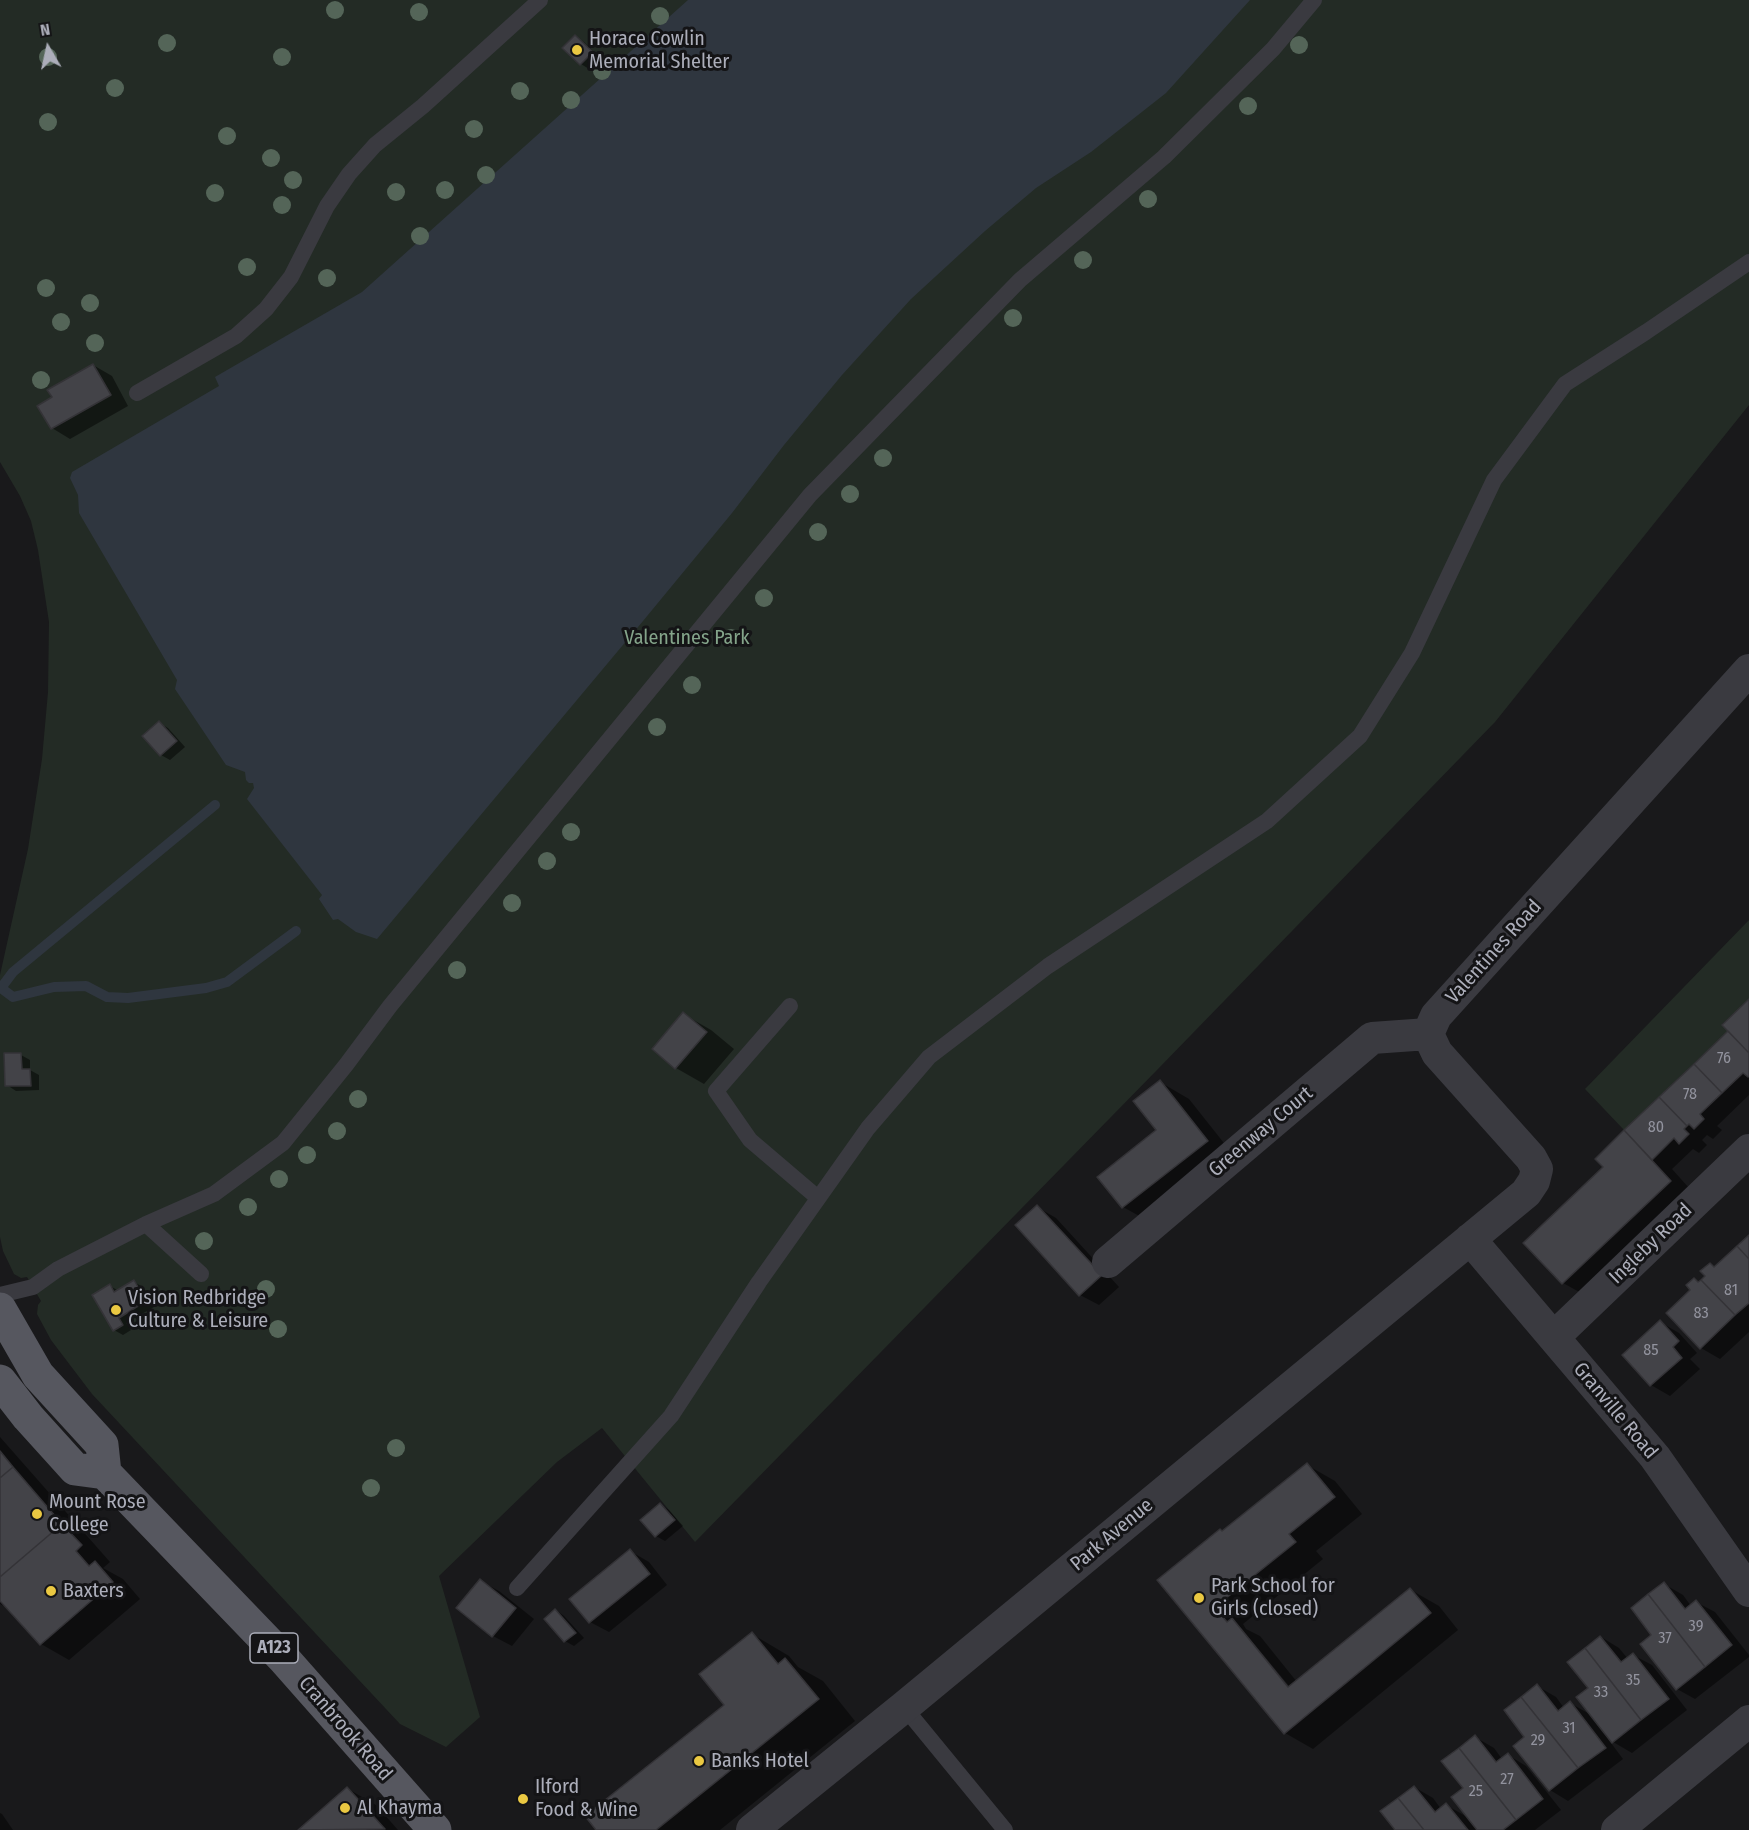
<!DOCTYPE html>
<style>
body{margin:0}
#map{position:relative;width:1749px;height:1830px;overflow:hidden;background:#19191b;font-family:"Fira Sans Condensed",sans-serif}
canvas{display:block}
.north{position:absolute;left:18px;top:18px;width:60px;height:60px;-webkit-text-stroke:4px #141416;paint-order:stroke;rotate:351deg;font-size:16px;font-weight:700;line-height:24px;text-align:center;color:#acaeba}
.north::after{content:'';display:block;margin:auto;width:21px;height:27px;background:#acaeba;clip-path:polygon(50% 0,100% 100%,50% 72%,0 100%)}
</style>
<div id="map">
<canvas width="1749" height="1830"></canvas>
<div class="north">N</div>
</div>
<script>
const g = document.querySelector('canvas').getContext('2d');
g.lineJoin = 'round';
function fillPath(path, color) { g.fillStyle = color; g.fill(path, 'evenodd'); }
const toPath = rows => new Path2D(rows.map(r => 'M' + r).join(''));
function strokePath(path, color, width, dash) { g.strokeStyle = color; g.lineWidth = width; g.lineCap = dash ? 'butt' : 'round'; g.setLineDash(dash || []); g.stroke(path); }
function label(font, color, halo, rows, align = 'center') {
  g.font = font + ' "Fira Sans Condensed",sans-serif'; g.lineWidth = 6; g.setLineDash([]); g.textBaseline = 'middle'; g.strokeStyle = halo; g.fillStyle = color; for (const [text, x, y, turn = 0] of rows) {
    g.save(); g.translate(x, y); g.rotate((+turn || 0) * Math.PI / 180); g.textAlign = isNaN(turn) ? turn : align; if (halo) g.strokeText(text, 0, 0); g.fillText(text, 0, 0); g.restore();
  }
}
const green = toPath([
 [0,0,1749,0,1749,405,1495,722,1157,1070,695,1542,602,1428,557,1462,439,1576,480,1717,446,1747,400,1724,92,1394,51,1340,37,1314,38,1305,41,1301,27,1277,21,1278,14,1274,3,1251,0,1237,0,975,28,849,42,759,48,692,49,622,38,550,31,521,20,496,0,462],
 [1749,920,1749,999,1722,1024,1728,1031,1624,1130,1585,1089]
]);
const water = toPath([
 [688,0,1250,0,1166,93,1091,152,1036,188,985,231,911,299,842,375,784,445,732,513,643,621,377,939,356,932,338,919,333,920,319,899,322,895,247,799,254,788,253,783,249,783,246,780,245,772,226,765,175,689,177,680,79,513,78,495,70,478,72,472,219,386,215,377,362,292]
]);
const shadow = toPath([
 [575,37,584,42,600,58,589,69,581,64],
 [93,365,112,376,128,406,70,439,52,428,54,398],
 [159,723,168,728,185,747,170,760,161,755],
 [1749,1001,1749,1095,1717,1126,1722,1130,1713,1139,1707,1135,1702,1140,1707,1145,1699,1153,1693,1149,1672,1169,1698,1198,1592,1299,1563,1283,1525,1243,1605,1168,1597,1159,1730,1031],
 [683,1014,711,1030,734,1049,704,1084,676,1068,654,1049],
 [21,1055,30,1060,30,1070,39,1075,39,1090,16,1091,7,1085],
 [1160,1082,1189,1099,1235,1157,1152,1223,1123,1207,1099,1177,1158,1130],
 [1037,1207,1056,1218,1119,1287,1099,1305,1080,1295],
 [1749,1237,1749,1332,1720,1359,1701,1348,1668,1313,1692,1290,1694,1279,1700,1283],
 [134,1282,143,1287,154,1307,126,1323,131,1330,123,1335,114,1330,110,1286,119,1291],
 [1660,1322,1679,1333,1697,1353,1690,1359,1700,1369,1670,1396,1651,1385,1624,1355],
 [0,1437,110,1562,103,1568,123,1579,140,1599,69,1660,41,1644,10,1609,0,1604],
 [1307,1465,1335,1481,1362,1514,1316,1551,1323,1559,1243,1624,1246,1629,1260,1636,1297,1682,1411,1590,1439,1606,1458,1630,1313,1749,1285,1733,1159,1580,1222,1533],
 [1237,1628,1241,1628,1294,1692,1291,1694],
 [661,1505,669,1510,683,1526,665,1541,656,1536],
 [630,1551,649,1562,667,1585,609,1632,590,1622],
 [480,1581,499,1591,534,1619,512,1646,493,1636],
 [1664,1584,1683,1595,1691,1606,1696,1602,1715,1612,1749,1655,1749,1657,1695,1699,1677,1689,1654,1635],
 [556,1610,564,1616,584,1638,574,1646,565,1641],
 [752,1634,789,1656,798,1667,823,1681,855,1721,720,1830,598,1830,726,1705],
 [1601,1637,1619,1648,1628,1659,1633,1655,1652,1665,1687,1710,1632,1753,1608,1739,1623,1759,1568,1801,1550,1790,1527,1737,1537,1686,1556,1697,1564,1708,1570,1703,1593,1716,1590,1689],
 [1475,1737,1494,1748,1502,1759,1508,1755,1526,1766,1561,1810,1535,1830,1397,1830,1414,1787,1433,1798,1441,1809,1446,1805,1469,1818,1465,1788],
 [348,1789,376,1805,398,1830,301,1830],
 [0,1813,2,1814,13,1830,0,1830]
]);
const stream = toPath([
 [215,805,13,972,1,988,13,997,54,987,86,986,107,997,128,998,206,988,227,982,296,931]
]);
const building = toPath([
 [575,35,593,52,580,65,562,48,575,35],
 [93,364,111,395,51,429,37,406,52,397,47,390,93,364],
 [159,721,177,741,160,756,142,736,159,721],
 [1749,999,1749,1053,1722,1025,1749,999],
 [683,1012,707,1032,675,1069,652,1049,683,1012],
 [1728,1031,1749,1053,1749,1076,1748,1077,1743,1073,1722,1093,1694,1064,1728,1031],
 [4,1053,21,1053,22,1069,30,1069,31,1086,5,1086,4,1053],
 [1694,1064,1722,1093,1700,1114,1704,1119,1694,1129,1689,1124,1687,1126,1659,1097,1694,1064],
 [1160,1080,1208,1141,1122,1208,1097,1177,1156,1130,1133,1101,1160,1080],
 [1659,1097,1687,1126,1684,1129,1689,1134,1679,1144,1674,1138,1652,1160,1624,1130,1659,1097],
 [1624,1130,1671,1181,1562,1284,1523,1243,1603,1167,1595,1159,1624,1130],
 [1037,1205,1102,1275,1079,1296,1015,1225,1037,1205],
 [1749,1235,1749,1259,1737,1246,1749,1235],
 [1737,1246,1749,1259,1749,1303,1735,1315,1701,1280,1705,1276,1700,1271,1710,1263,1714,1267,1737,1246],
 [1694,1278,1698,1282,1701,1280,1735,1315,1700,1349,1666,1313,1690,1290,1686,1285,1694,1278],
 [134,1280,146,1301,119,1318,123,1325,113,1331,92,1295,110,1284,114,1292,134,1280],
 [1660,1320,1679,1341,1673,1347,1682,1358,1650,1386,1622,1355,1660,1320],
 [0,1451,13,1467,0,1478,0,1451],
 [1307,1463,1335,1497,1289,1534,1296,1542,1215,1607,1227,1622,1232,1618,1288,1687,1410,1588,1431,1613,1284,1734,1157,1580,1220,1529,1222,1531,1307,1463],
 [13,1467,62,1524,0,1577,0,1478,13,1467],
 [660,1503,675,1520,655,1537,640,1520,660,1503],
 [62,1524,82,1545,76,1551,89,1566,95,1561,113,1582,40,1645,0,1601,0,1577,62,1524],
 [630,1549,650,1574,589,1623,569,1599,630,1549],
 [480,1579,516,1608,492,1637,456,1608,480,1579],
 [1664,1582,1685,1609,1696,1600,1732,1645,1705,1667,1648,1594,1664,1582],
 [1648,1594,1705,1667,1676,1690,1640,1644,1651,1635,1631,1608,1648,1594],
 [555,1609,576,1633,564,1642,544,1619,555,1609],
 [752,1632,778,1664,785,1658,819,1699,656,1830,596,1830,585,1816,724,1705,699,1674,752,1632],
 [1600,1636,1621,1662,1633,1653,1669,1699,1641,1720,1585,1648,1600,1636],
 [1585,1648,1641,1720,1612,1743,1576,1697,1588,1688,1567,1662,1585,1648],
 [1537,1684,1558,1711,1570,1701,1606,1748,1578,1768,1521,1697,1537,1684],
 [1521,1697,1578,1768,1549,1791,1513,1746,1524,1737,1504,1710,1521,1697],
 [1475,1735,1496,1762,1508,1753,1543,1799,1516,1820,1459,1748,1475,1735],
 [1459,1748,1516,1820,1503,1830,1477,1830,1451,1797,1463,1788,1441,1761,1459,1748],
 [1414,1786,1435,1812,1446,1803,1468,1830,1424,1830,1398,1798,1414,1786],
 [347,1787,385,1829,298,1830,347,1787],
 [1398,1798,1424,1830,1395,1830,1380,1811,1398,1798]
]);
const service = toPath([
 [137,393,236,336,266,309,291,277,327,206,349,174,375,145,423,106,540,0],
 [790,1006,716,1091,750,1140,818,1198],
 [146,1224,201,1274],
 [0,1295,33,1287,58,1269,146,1224,214,1194,283,1143,346,1065,390,1006,810,495,1020,280,1164,157,1273,49,1314,0],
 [517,1588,671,1416,759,1282,868,1128,929,1057,1048,966,1267,821,1360,736,1412,653,1494,480,1565,384,1646,332,1749,262],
 [904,1707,1005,1830]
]);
const minor = toPath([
 [1470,1239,1655,1457,1749,1591],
 [1108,1262,1372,1038,1428,1034],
 [1554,1337,1749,1150],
 [752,1830,904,1707,1526,1193,1534,1181,1537,1169,1531,1158,1437,1053,1428,1034,1436,1016,1749,670],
 [1617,1830,1749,1721]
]);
const primary = toPath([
 [0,1309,38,1375,102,1445,105,1473,284,1659,435,1830],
 [0,1381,28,1417,75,1469,105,1473]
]);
const trees = [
 [335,10],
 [419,12],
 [660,16],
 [167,43],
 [1299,45],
 [48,57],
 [282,57],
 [602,71],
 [115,88],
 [520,91],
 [571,100],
 [1248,106],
 [48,122],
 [474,129],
 [227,136],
 [271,158],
 [486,175],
 [293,180],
 [445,190],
 [396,192],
 [215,193],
 [1148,199],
 [282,205],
 [420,236],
 [1083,260],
 [247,267],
 [327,278],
 [46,288],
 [90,303],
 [1013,318],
 [61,322],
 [95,343],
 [41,380],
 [883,458],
 [850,494],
 [818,532],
 [764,598],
 [731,638],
 [692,685],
 [657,727],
 [571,832],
 [547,861],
 [512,903],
 [457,970],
 [358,1099],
 [337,1131],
 [307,1155],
 [279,1179],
 [248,1207],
 [204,1241],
 [266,1289],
 [278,1329],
 [396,1448],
 [371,1488]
];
const markers = [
 [577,50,6,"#eac842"],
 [116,1310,6,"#eac842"],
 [37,1514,6,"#eac842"],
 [51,1591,6,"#eac842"],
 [1199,1598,6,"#eac842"],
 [699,1761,6,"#eac842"],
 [523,1799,6,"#eac842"],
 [345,1808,6,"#eac842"]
];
const numberNames = [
 ["76",1724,1059],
 ["78",1690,1095],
 ["80",1656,1128],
 ["81",1731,1291],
 ["83",1701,1314],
 ["85",1651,1351],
 ["39",1696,1627],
 ["37",1665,1639],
 ["35",1633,1681],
 ["33",1601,1693],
 ["31",1569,1729],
 ["29",1538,1741],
 ["27",1507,1780],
 ["25",1476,1792]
];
const shields = [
 [274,1648,48]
];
const shieldNames = [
 ["A123",274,1648]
];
const poiNames = [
 ["Horace Cowlin",589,39],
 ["Memorial Shelter",589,62],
 ["Vision Redbridge",128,1298],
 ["Culture & Leisure",128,1321],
 ["Mount Rose",49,1502],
 ["College",49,1525],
 ["Park School for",1211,1586],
 ["Girls (closed)",1211,1609],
 ["Baxters",63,1591],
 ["Banks Hotel",711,1761],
 ["Ilford",535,1787],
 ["Food & Wine",535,1810],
 ["Al Khayma",357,1808]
];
const parkNames = [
 ["Valentines Park",687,638]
];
const streetNames = [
 ["Valentines Road",1494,952,-48],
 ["Greenway Court",1261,1132,-40],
 ["Ingleby Road",1651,1244,-44],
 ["Granville Road",1615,1411,50],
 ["Park Avenue",1112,1535,-40],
 ["Cranbrook Road",345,1729,49]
];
fillPath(green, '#232b25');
fillPath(water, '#2f363f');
fillPath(shadow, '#0007');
strokePath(stream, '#2f363f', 10);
fillPath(building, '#434348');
strokePath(building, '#343337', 1.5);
strokePath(service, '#3a3a40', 16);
strokePath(minor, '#3a3a40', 32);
strokePath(primary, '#56575f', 33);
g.fillStyle = '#546558';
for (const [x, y] of trees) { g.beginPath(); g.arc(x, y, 9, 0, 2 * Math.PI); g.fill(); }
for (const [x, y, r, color] of markers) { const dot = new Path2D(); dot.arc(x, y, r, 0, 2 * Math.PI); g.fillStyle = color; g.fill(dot); strokePath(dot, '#141416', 2); }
label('16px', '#92939e', null, numberNames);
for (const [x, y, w] of shields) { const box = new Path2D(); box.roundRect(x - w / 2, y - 15, w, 30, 4.5); g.fillStyle = '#141416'; g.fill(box); strokePath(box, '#acaeba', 1.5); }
label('bold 18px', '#acaeba', null, shieldNames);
label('20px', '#acaeba', '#141416', poiNames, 'left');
label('20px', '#84a48a', '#141416', parkNames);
label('20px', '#acaeba', '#141416', streetNames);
</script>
